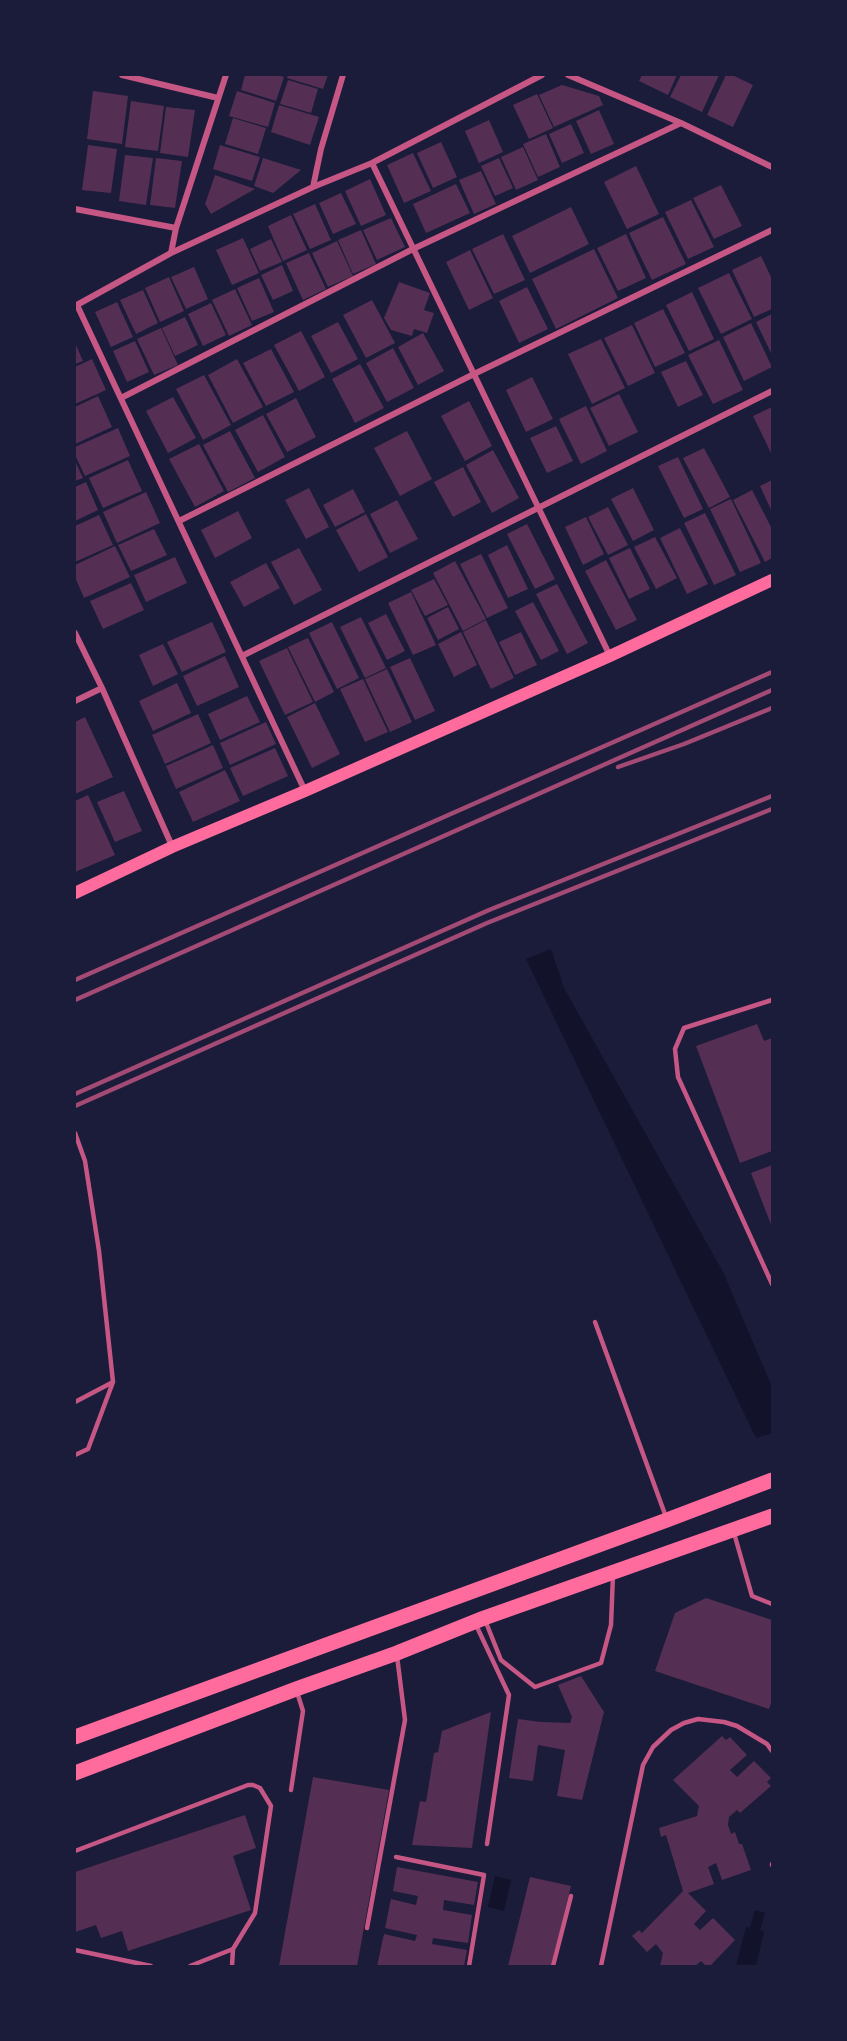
<!DOCTYPE html>
<style>
body{margin:0}
#map{position:relative;width:847px;height:2041px;overflow:hidden;background:#1b1b3a;font-family:"Alegreya Sans",sans-serif}
canvas{display:block}
.frame{position:absolute;inset:0;border:76px solid #1b1b3a;pointer-events:none}
</style>
<div id="map">
<canvas width="847" height="2041"></canvas>
<div class="frame"></div>
</div>
<script>
const g = document.querySelector('canvas').getContext('2d');
g.lineJoin = 'round';
function fillPath(path, color) { g.fillStyle = color; g.fill(path, 'evenodd'); }
const toPath = rows => new Path2D(rows.map(r => 'M' + r).join(''));
function strokePath(path, color, width, dash) { g.strokeStyle = color; g.lineWidth = width; g.lineCap = dash ? 'butt' : 'round'; g.setLineDash(dash || []); g.stroke(path); }
const water = toPath([
 [551,949,564,988,723,1272,772,1387,772,1433,756,1438,526,959],
 [495,1876,511,1880,504,1911,488,1907],
 [755,1910,765,1913,760,1930,764,1931,756,1966,736,1966,746,1927,750,1928]
]);
const building = toPath([
 [245,75,277,75,284,77,276,101,241,90],
 [288,75,328,75,323,89,287,78],
 [642,75,677,75,668,95,639,81],
 [681,75,719,75,702,112,670,97],
 [726,75,732,75,753,85,733,127,707,115],
 [288,80,318,89,311,113,280,104],
 [562,85,599,96,603,105,554,127,539,95],
 [93,91,128,96,122,144,87,139],
 [237,91,275,103,268,127,229,116],
 [537,94,553,128,529,139,513,105],
 [131,101,164,106,158,151,125,147],
 [279,105,319,117,310,145,271,132],
 [166,107,195,110,188,157,160,153],
 [599,110,614,144,591,154,576,121],
 [233,118,266,128,258,154,225,144],
 [489,120,503,152,479,163,465,131],
 [571,124,584,153,562,163,549,134],
 [546,134,560,167,538,177,523,144],
 [441,142,457,177,433,188,417,153],
 [88,145,117,149,111,193,82,190],
 [220,145,260,157,252,181,213,169],
 [523,147,538,180,516,190,501,157],
 [413,153,431,191,404,203,387,165],
 [125,155,153,158,146,205,119,201],
 [156,158,182,161,175,208,150,205],
 [263,158,301,170,273,193,254,186],
 [499,158,513,188,495,196,481,166],
 [636,166,659,214,627,229,604,182],
 [481,171,496,204,474,214,459,180],
 [215,175,255,189,211,214,205,204],
 [370,179,386,215,361,226,345,191],
 [456,184,470,213,426,233,413,204],
 [721,185,742,226,714,239,693,198],
 [341,193,356,224,333,234,319,203],
 [691,200,714,247,688,259,665,212],
 [315,204,331,240,310,249,293,214],
 [571,207,589,244,530,273,512,236],
 [291,215,307,250,283,261,268,226],
 [663,217,686,264,652,280,629,233],
 [391,218,405,247,377,260,363,230],
 [361,230,376,264,353,274,338,240],
 [503,234,525,280,494,294,472,249],
 [626,234,646,278,618,291,597,248],
 [243,238,259,273,232,285,216,250],
 [271,239,282,262,260,271,250,249],
 [337,241,353,276,328,287,312,253],
 [594,249,618,298,556,329,532,279],
 [470,250,493,298,469,310,446,262],
 [309,253,326,289,303,300,286,263],
 [761,256,772,279,772,309,754,317,732,270],
 [282,265,293,291,273,300,261,275],
 [194,267,208,299,186,309,171,277],
 [729,273,752,319,721,334,698,288],
 [169,277,184,311,160,322,145,288],
 [259,278,274,312,252,321,237,288],
 [399,282,430,293,424,310,434,313,427,333,414,329,412,336,391,330,384,318],
 [527,287,548,329,519,343,499,301],
 [235,289,252,325,229,336,212,300],
 [143,290,158,323,136,334,120,300],
 [692,292,714,339,689,351,666,305],
 [372,300,395,343,366,358,343,315],
 [117,302,133,337,111,347,95,312],
 [211,303,226,335,203,346,188,314],
 [663,309,685,353,655,367,634,323],
 [772,314,772,355,756,322],
 [185,317,198,345,175,356,162,328],
 [338,322,358,359,331,373,311,336],
 [751,323,772,367,744,381,723,337],
 [632,325,655,373,628,386,604,338],
 [161,328,178,365,154,375,137,339],
 [301,331,325,377,299,391,274,345],
 [423,333,444,371,418,385,398,347],
 [601,339,625,388,592,404,568,354],
 [719,340,743,390,713,404,688,355],
 [135,341,149,372,127,382,113,351],
 [75,343,83,361,75,364],
 [393,348,414,388,387,402,366,363],
 [271,349,294,392,266,406,243,363],
 [92,359,106,390,75,404,75,367],
 [237,359,263,407,233,423,208,375],
 [686,361,703,395,678,407,661,372],
 [360,364,384,408,355,423,332,379],
 [204,375,231,425,203,440,176,389],
 [532,377,553,419,526,432,506,390],
 [619,394,638,432,609,446,590,408],
 [98,396,112,427,75,444,75,407],
 [173,397,196,438,168,453,146,411],
 [296,398,316,437,287,452,266,414],
 [469,401,492,446,465,461,441,416],
 [586,406,607,451,581,464,559,419],
 [772,407,772,455,753,416],
 [263,415,285,457,258,472,235,430],
 [556,426,573,461,547,473,530,438],
 [118,428,130,456,85,476,75,455,75,447],
 [230,431,255,478,228,492,203,445],
 [407,431,432,479,400,496,374,448],
 [199,444,224,491,195,507,169,459],
 [704,448,730,497,709,508,683,458],
 [493,450,519,498,492,513,466,465],
 [678,457,703,509,684,518,658,466],
 [128,460,142,491,103,508,89,478],
 [75,461,83,478,75,481],
 [463,467,481,502,453,517,434,482],
 [772,480,772,512,760,486],
 [86,482,98,510,75,521,75,487],
 [309,488,329,527,306,539,285,500],
 [633,488,654,530,633,541,611,499],
 [353,489,365,512,335,527,323,505],
 [752,490,772,529,772,558,765,562,733,500],
 [146,492,160,523,117,543,103,512],
 [731,499,761,563,740,572,710,509],
 [397,500,418,539,390,553,370,514],
 [608,507,628,545,608,555,588,517],
 [238,511,252,538,215,558,201,530],
 [705,513,736,575,714,585,684,523],
 [366,514,388,557,359,572,336,530],
 [99,515,113,545,75,562,75,526],
 [586,517,604,554,583,565,565,527],
 [527,524,555,579,535,589,507,534],
 [680,528,708,584,687,594,660,538],
 [154,529,167,555,131,571,118,545],
 [655,537,677,578,656,589,634,547],
 [507,545,528,589,508,598,488,555],
 [115,546,130,577,84,598,75,577,75,565],
 [299,548,322,590,294,605,271,562],
 [630,548,650,589,629,599,609,558],
 [481,554,508,608,487,618,460,564],
 [175,557,187,583,146,602,134,575],
 [606,560,637,620,616,630,585,571],
 [455,561,486,619,463,631,433,573],
 [266,563,280,588,244,607,230,582],
 [434,579,448,605,425,616,411,590],
 [131,583,144,610,103,629,90,601],
 [557,584,588,643,567,654,536,594],
 [411,592,436,645,413,655,388,603],
 [533,602,559,651,541,660,515,611],
 [448,607,459,629,438,640,427,618],
 [386,614,405,651,387,660,368,623],
 [361,617,386,668,365,678,340,627],
 [486,620,514,678,491,689,463,632],
 [212,622,226,652,182,672,167,642],
 [332,622,359,678,337,689,309,633],
 [461,632,477,665,454,677,438,644],
 [521,632,537,665,515,675,499,642],
 [308,638,334,692,315,702,288,647],
 [163,644,178,674,153,686,139,655],
 [287,648,313,702,285,715,259,661],
 [225,656,239,687,197,706,183,676],
 [410,658,435,711,415,720,390,667],
 [387,669,412,722,390,732,365,679],
 [363,679,388,732,365,742,340,689],
 [177,683,191,713,153,731,139,701],
 [247,696,260,722,220,740,208,714],
 [315,703,340,754,312,768,287,717],
 [198,714,211,743,165,764,152,735],
 [85,717,113,777,75,794,75,722],
 [266,722,276,744,230,765,220,743],
 [213,745,223,768,176,789,166,766],
 [275,748,288,776,243,796,230,768],
 [225,770,240,801,193,822,179,792],
 [124,791,142,831,115,842,97,802],
 [88,795,115,855,75,872,75,801],
 [757,1024,764,1041,772,1038,772,1151,740,1163,696,1046],
 [772,1165,772,1227,751,1173],
 [706,1598,772,1620,772,1701,769,1709,655,1671,675,1613],
 [581,1676,604,1712,582,1800,557,1796,565,1750,538,1745,533,1781,509,1778,518,1719,541,1722,570,1723,572,1717,558,1685],
 [491,1712,472,1848,412,1845,420,1801,426,1802,434,1753,438,1752,442,1731],
 [722,1736,726,1740,730,1737,747,1755,730,1770,737,1777,754,1761,771,1778,767,1782,771,1786,740,1813,737,1810,729,1817,728,1825,731,1834,735,1832,739,1844,742,1844,751,1870,722,1880,716,1863,708,1867,714,1884,688,1893,706,1911,694,1924,700,1930,713,1918,735,1940,710,1966,706,1966,701,1961,695,1966,660,1966,663,1953,656,1944,647,1952,632,1936,639,1930,642,1933,683,1891,666,1835,661,1837,659,1828,697,1816,699,1806,673,1780],
 [313,1777,389,1790,357,1966,279,1966],
 [245,1815,256,1848,233,1856,251,1910,128,1951,122,1931,101,1938,96,1925,75,1932,75,1872],
 [397,1867,478,1882,474,1905,444,1900,443,1910,472,1915,468,1943,433,1938,432,1944,467,1950,464,1966,377,1966,384,1934,415,1941,417,1935,385,1928,391,1899,416,1905,418,1896,393,1891],
 [530,1877,571,1886,551,1966,508,1966]
]);
const service = toPath([
 [772,1000,684,1028,675,1049,678,1077,772,1284],
 [75,1133,85,1161,99,1251,113,1382,88,1449,75,1455],
 [595,1322,666,1517],
 [75,1402,113,1382],
 [734,1533,752,1596,772,1604],
 [485,1620,501,1660,535,1687,601,1663,611,1625,613,1575],
 [476,1625,509,1695,487,1844],
 [291,1790,303,1711,297,1692],
 [75,1851,248,1785,253,1785,260,1788,271,1806,255,1913,233,1949,190,1966],
 [396,1857,484,1875,469,1966],
 [772,1864,772,1865],
 [367,1928,405,1720,397,1656],
 [75,1950,151,1966],
 [232,1966,233,1949],
 [553,1966,571,1896],
 [601,1966,643,1765,653,1747,671,1730,684,1723,698,1719,724,1722,737,1726,767,1744,772,1751]
]);
const minor = toPath([
 [122,75,218,98],
 [568,75,681,123,772,167],
 [372,163,610,656],
 [313,187,321,149,343,75],
 [75,209,176,228,171,253],
 [176,228,226,75],
 [77,305,305,791],
 [75,306,171,253,313,187,372,163,542,75],
 [121,398,413,249,681,123],
 [179,521,474,374,772,230],
 [75,633,102,688,172,846],
 [242,656,772,391],
 [75,701,102,688]
]);
const secondary = toPath([
 [75,893,172,847,305,791,610,656,772,580]
]);
const primary = toPath([
 [75,1737,667,1520,772,1480],
 [75,1773,296,1689,397,1653,484,1618,772,1516]
]);
const rail = toPath([
 [618,767,684,744,772,708],
 [75,980,772,672],
 [75,1000,772,690],
 [75,1094,489,910,772,796],
 [75,1106,487,923,772,809]
]);
fillPath(water, '#12122b');
fillPath(building, '#542f53');
strokePath(service, '#c65784', 4.5);
strokePath(minor, '#c65784', 6);
strokePath(secondary, '#ff6b9d', 12);
strokePath(primary, '#ff6b9d', 15);
strokePath(rail, '#a44b75', 4.5);
</script>
